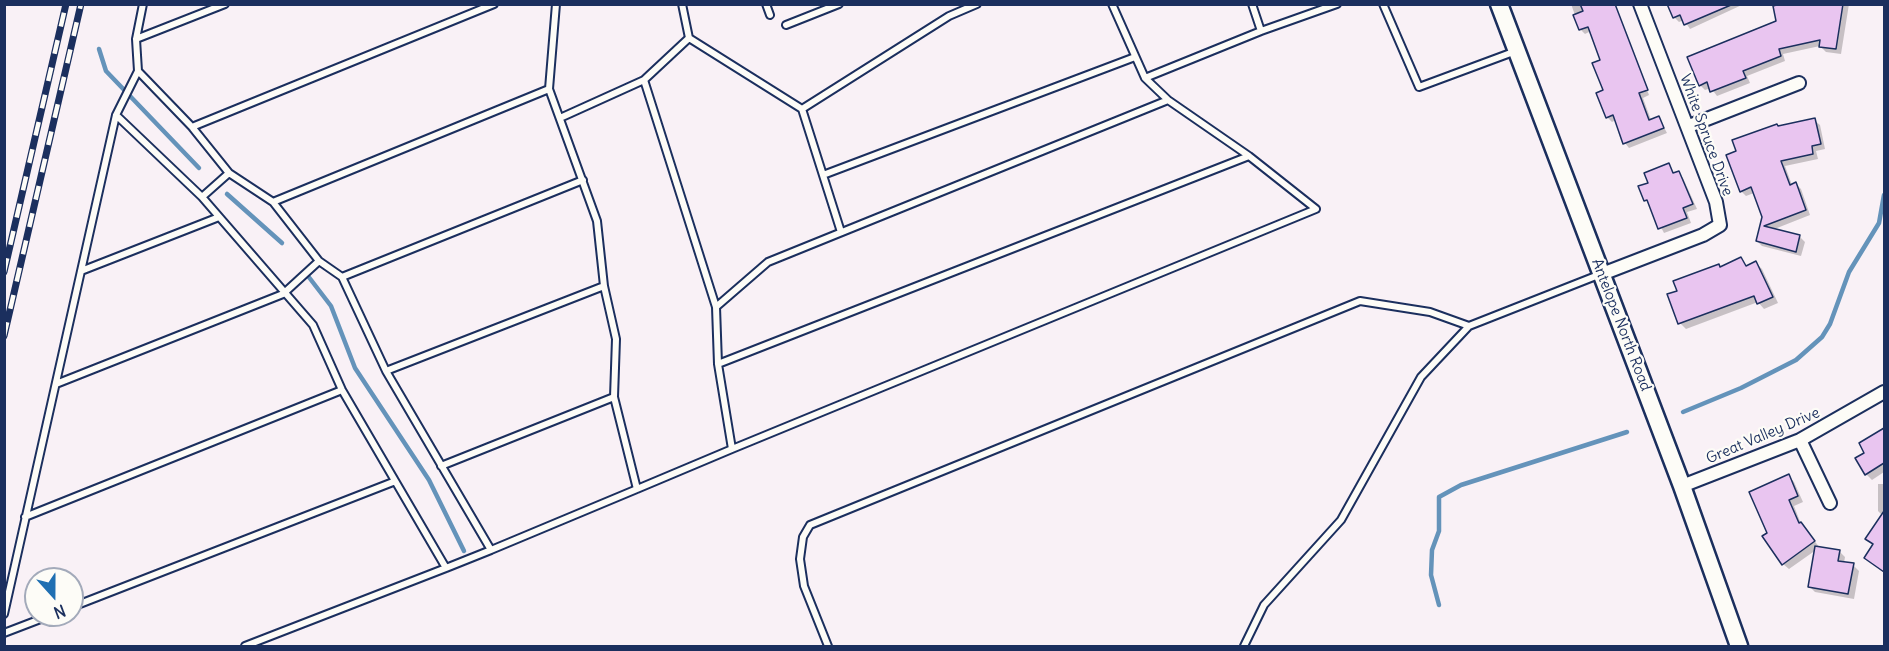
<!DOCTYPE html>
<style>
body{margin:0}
#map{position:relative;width:1889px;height:651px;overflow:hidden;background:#f9f1f6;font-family:Delius,sans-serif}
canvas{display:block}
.frame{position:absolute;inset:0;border:6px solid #1b2f5e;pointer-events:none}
.north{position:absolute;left:24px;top:567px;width:60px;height:60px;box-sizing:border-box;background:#fdfcf7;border:2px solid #a3aaba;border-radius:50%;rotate:159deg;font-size:16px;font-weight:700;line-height:24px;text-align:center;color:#1b2f5e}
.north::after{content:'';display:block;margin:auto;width:21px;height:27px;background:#1f6fb2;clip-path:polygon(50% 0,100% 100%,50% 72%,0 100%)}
</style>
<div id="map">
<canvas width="1889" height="651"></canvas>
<div class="frame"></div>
<div class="north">N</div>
</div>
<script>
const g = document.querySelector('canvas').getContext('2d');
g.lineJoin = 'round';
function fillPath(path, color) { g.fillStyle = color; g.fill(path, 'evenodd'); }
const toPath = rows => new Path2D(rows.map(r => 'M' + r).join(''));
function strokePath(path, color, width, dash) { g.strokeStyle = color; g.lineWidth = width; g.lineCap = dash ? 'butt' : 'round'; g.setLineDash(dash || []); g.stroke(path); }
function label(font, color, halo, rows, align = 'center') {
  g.font = font + ' Delius,sans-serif'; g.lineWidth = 4.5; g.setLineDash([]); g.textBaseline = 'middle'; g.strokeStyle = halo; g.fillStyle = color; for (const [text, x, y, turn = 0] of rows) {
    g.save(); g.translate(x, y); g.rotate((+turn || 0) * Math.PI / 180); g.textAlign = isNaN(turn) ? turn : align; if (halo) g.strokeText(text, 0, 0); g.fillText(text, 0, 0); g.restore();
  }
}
const shadow = toPath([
 [1571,4,1617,5,1614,5,1649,95,1643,98,1651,120,1659,118,1667,133,1629,148,1625,143,1616,120,1612,122,1607,117,1602,61,1591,31,1585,34,1580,29],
 [1669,4,1744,4,1690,29,1684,20,1679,22,1674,17],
 [1787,4,1849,4,1841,54,1826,52,1820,46,1783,54,1785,61,1747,76,1750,83,1717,96,1711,88,1705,90,1700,85,1778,22],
 [1814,120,1820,125,1825,149,1816,151,1818,159,1785,166,1792,185,1796,184,1801,189,1810,215,1772,230,1800,237,1805,242,1801,256,1762,246,1757,241,1763,216,1754,193,1746,196,1741,191,1779,128],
 [1669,165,1675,174,1678,173,1683,178,1697,209,1687,212,1691,223,1664,233,1640,187,1650,184],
 [1741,259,1748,267,1756,263,1762,269,1778,303,1764,309,1758,302,1686,329,1680,323,1679,291,1719,266,1721,268],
 [1884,430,1884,472,1872,480,1866,474,1866,453,1861,444],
 [1789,476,1794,482,1803,502,1794,506,1801,524,1820,548,1839,551,1845,557,1844,563,1853,565,1859,571,1854,599,1815,592,1810,587,1816,550,1789,569,1783,564,1769,533],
 [1878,484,1884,484,1884,517,1878,511],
 [1879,521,1884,524,1884,573,1866,558,1874,545,1867,539]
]);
const stream = toPath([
 [99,49,106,71,199,168],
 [227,194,282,243],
 [308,276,331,306,355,368,429,480,464,551],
 [1683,412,1741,388,1796,360,1822,337,1830,324,1849,272,1879,223,1884,195],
 [1439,605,1431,575,1432,550,1439,531,1439,497,1461,485,1627,432]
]);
const building = toPath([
 [1580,4,1615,4,1648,90,1639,93,1649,120,1659,116,1664,128,1623,144,1613,115,1606,118,1596,93,1603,90,1592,63,1600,60,1588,27,1579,30,1573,15,1583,11,1580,4],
 [1667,4,1731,4,1731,5,1684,25,1680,15,1673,18,1667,4],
 [1780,4,1843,4,1836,49,1819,47,1820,40,1779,49,1781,56,1743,71,1746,78,1710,92,1707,82,1699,86,1687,57,1776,21,1773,6,1780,4],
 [1815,118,1821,144,1812,146,1813,154,1781,161,1790,185,1796,182,1806,210,1764,226,1800,235,1796,252,1756,241,1762,217,1751,187,1740,192,1726,155,1736,151,1732,140,1777,124,1778,126,1815,118],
 [1669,163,1673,173,1679,171,1693,204,1683,208,1687,218,1658,229,1647,200,1644,201,1638,186,1648,183,1644,173,1669,163],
 [1741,257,1746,266,1756,261,1773,297,1757,304,1754,296,1678,324,1667,294,1677,291,1673,281,1719,264,1720,267,1741,257],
 [1884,428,1884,463,1865,475,1855,458,1864,453,1859,443,1884,428],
 [1789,474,1798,496,1789,500,1799,523,1801,522,1815,541,1782,565,1762,536,1767,533,1749,492,1789,474],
 [1884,511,1884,572,1864,558,1873,544,1865,539,1884,511],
 [1815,546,1840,550,1838,561,1854,563,1848,594,1808,587,1815,546]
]);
const lane = toPath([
 [143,4,136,39,138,71,192,127,229,173,273,202,319,261,342,277,386,371,491,550,637,489,614,397,616,339,604,286,597,221,549,89,556,4],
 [682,4,689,38,802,109],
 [766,4,770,15],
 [1112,4,1145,78],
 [1252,4,1261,31,1337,4],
 [1383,4,1419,87,1516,51],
 [786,25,839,4],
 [689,38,644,80,716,307],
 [136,39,225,4],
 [1168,100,768,262,716,307,718,364,732,449,1316,209,1249,156,1168,100,1145,78,1261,31],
 [116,115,202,197,313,325,342,390,446,568,245,646],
 [560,118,644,80],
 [192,127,494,4],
 [823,175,1135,57],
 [202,197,229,173],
 [273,202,549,89],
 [841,232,802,109,949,16,977,4],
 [81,271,219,217],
 [342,277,583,180],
 [718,364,1249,156],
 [386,371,604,286],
 [56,384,283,294,319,261],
 [441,466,614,397],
 [637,489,732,449],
 [25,517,342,390],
 [446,568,491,550],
 [72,607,393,482],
 [4,614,116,115,138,71],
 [4,633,51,615],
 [828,646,804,586,800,559,803,537,810,525,1360,301,1430,312,1469,326],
 [1244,646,1264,605,1341,520,1421,377,1469,326,1601,274]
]);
const street = toPath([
 [1689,126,1799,83],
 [1602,274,1703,235,1720,225,1716,202,1640,4],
 [1800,440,1830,503],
 [1682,486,1800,440,1884,392]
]);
const secondary = toPath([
 [1499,4,1682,486,1739,646]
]);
const rail = toPath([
 [4,272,66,4],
 [4,336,81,4]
]);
const streetNames = [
 ["White Spruce Drive",1706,135,70],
 ["Antelope North Road",1621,325,69],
 ["Great Valley Drive",1763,436,-23]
];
fillPath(shadow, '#0003');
strokePath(stream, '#6493ba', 4.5);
fillPath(building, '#e9c5f0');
strokePath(building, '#1b2f5e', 1.5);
strokePath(lane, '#1b2f5e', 10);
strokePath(street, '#1b2f5e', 16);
strokePath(secondary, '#1b2f5e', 21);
strokePath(lane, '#fdfcf7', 6);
strokePath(street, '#fdfcf7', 12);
strokePath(secondary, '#fdfcf7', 16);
strokePath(rail, '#1b2f5e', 7);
strokePath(rail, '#fdfcf7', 4.5, [14]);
label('15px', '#1b2f5e', '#fdfcf7', streetNames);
</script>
